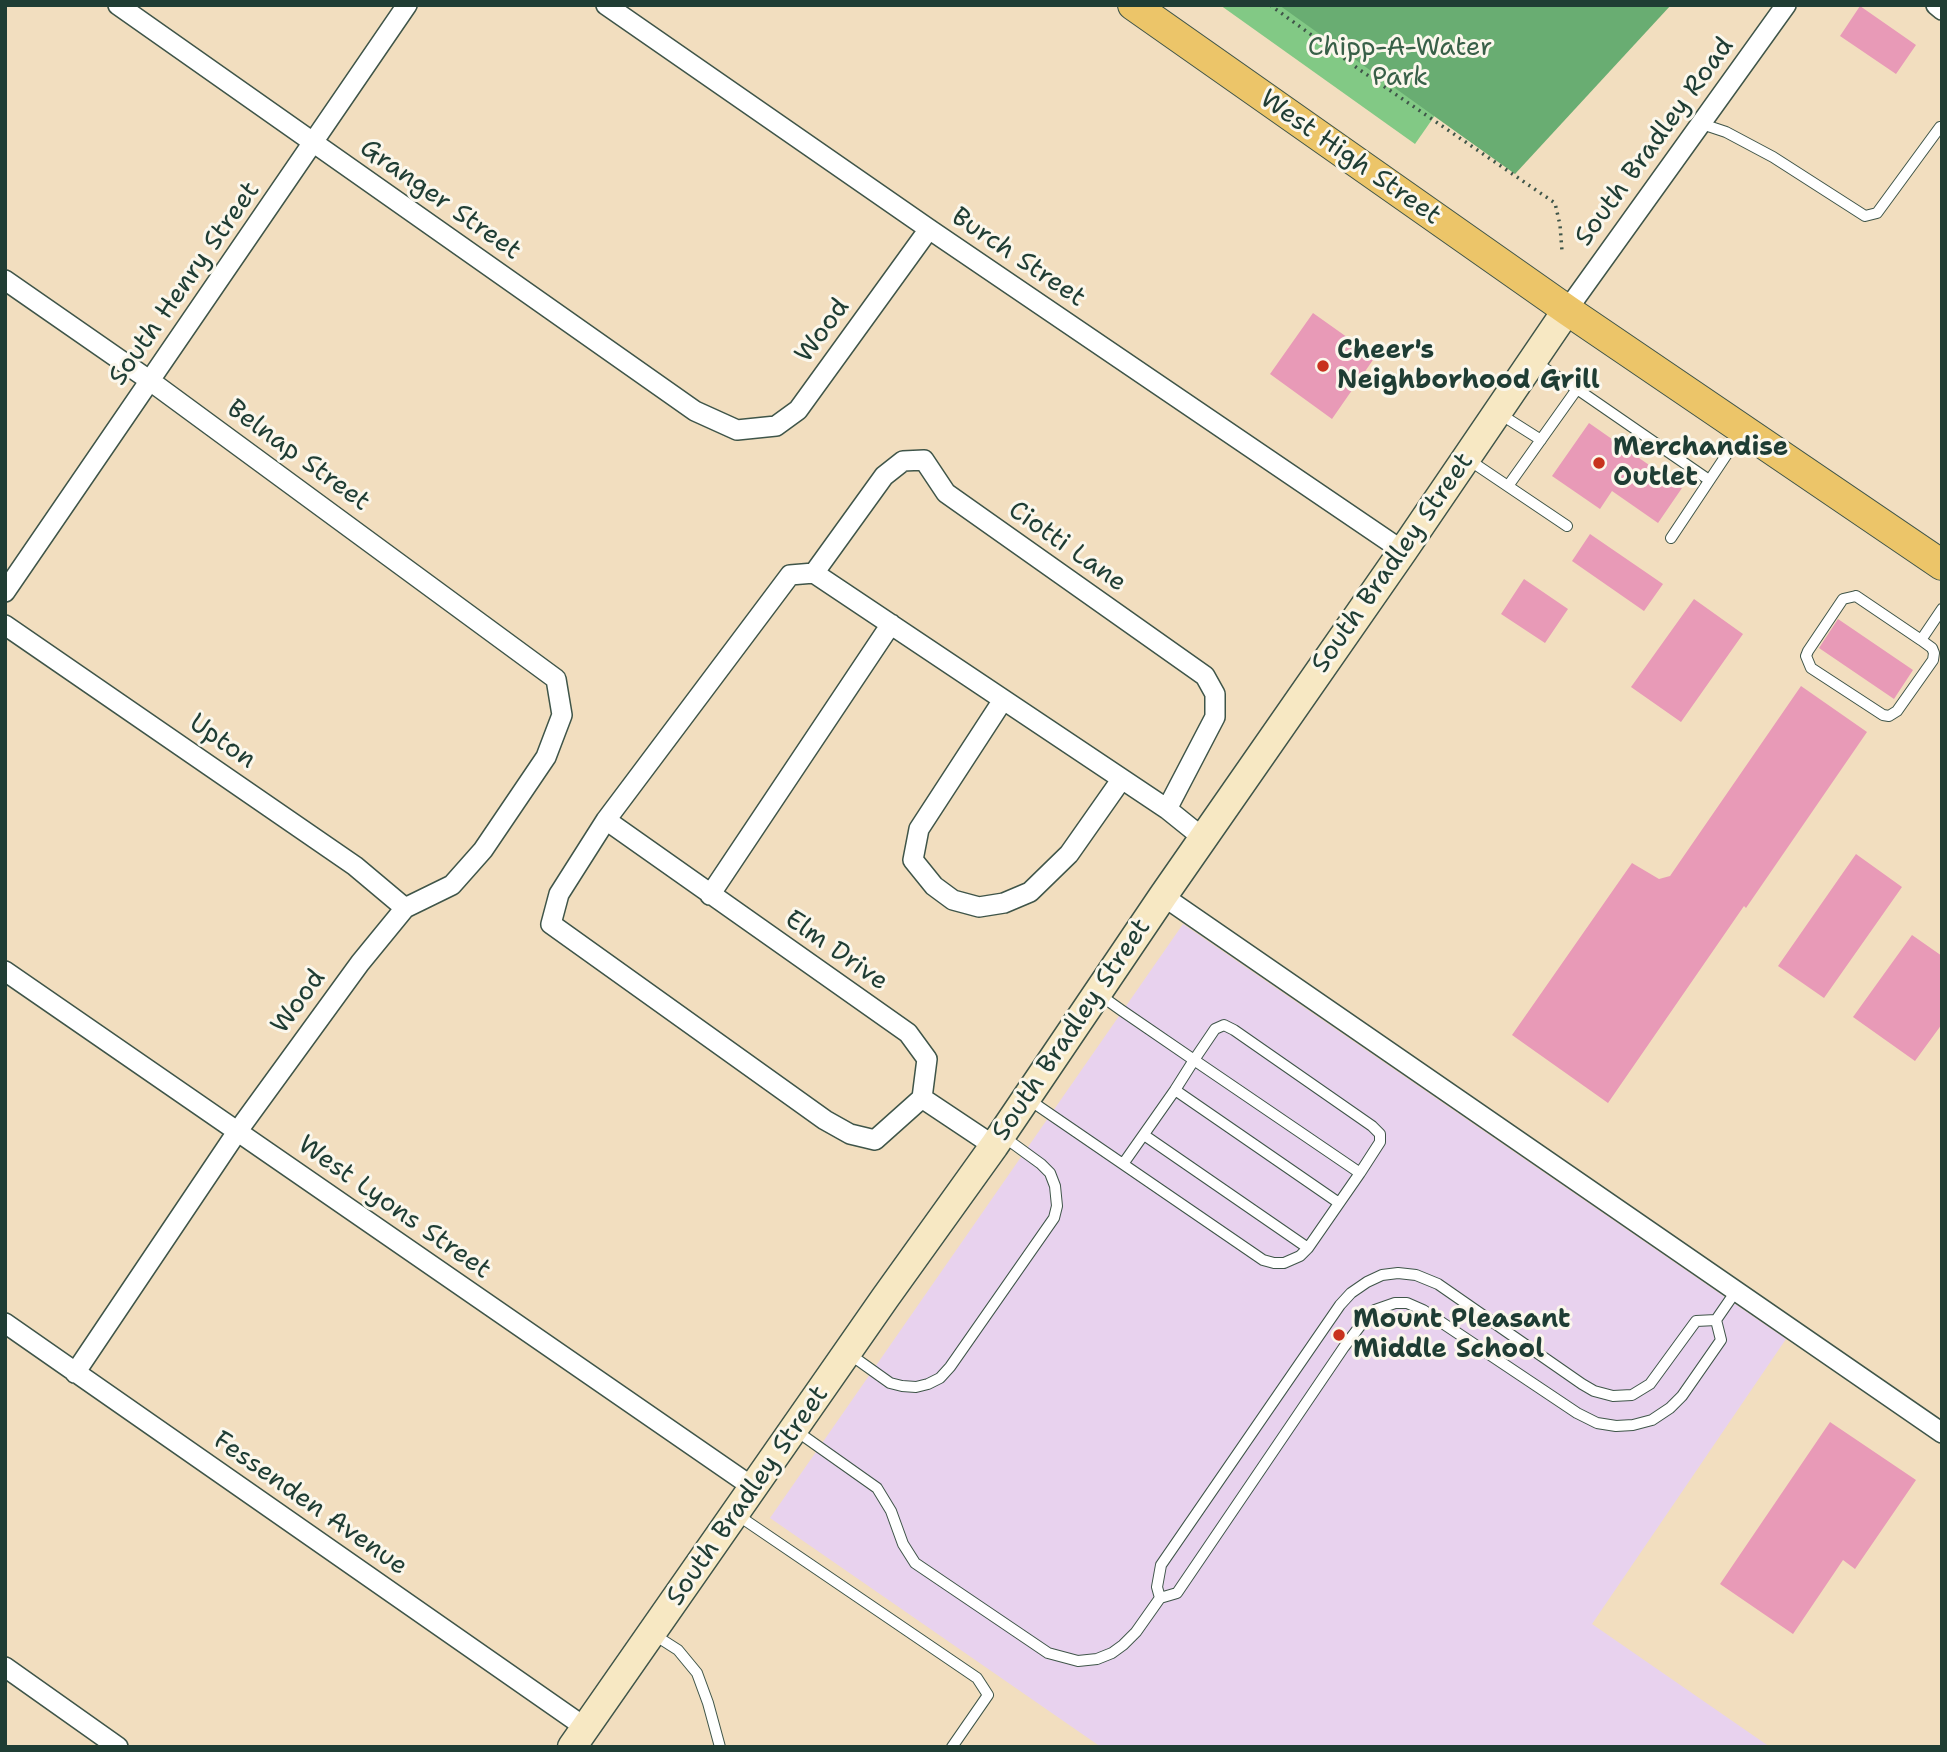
<!DOCTYPE html>
<style>
body{margin:0}
#map{position:relative;width:1947px;height:1752px;overflow:hidden;background:#f2debf;font-family:"Shantell Sans",sans-serif}
canvas{display:block}
.frame{position:absolute;inset:0;border:7px solid #1f3d34;pointer-events:none}
</style>
<div id="map">
<canvas width="1947" height="1752"></canvas>
<div class="frame"></div>
</div>
<script>
const g = document.querySelector('canvas').getContext('2d');
g.lineJoin = 'round';
function fillPath(path, color) { g.fillStyle = color; g.fill(path, 'evenodd'); }
const toPath = rows => new Path2D(rows.map(r => 'M' + r).join(''));
function strokePath(path, color, width, dash) { g.strokeStyle = color; g.lineWidth = width; g.lineCap = dash ? 'butt' : 'round'; g.setLineDash(dash || []); g.stroke(path); }
function label(font, color, halo, rows, align = 'center') {
  g.font = font + ' "Shantell Sans",sans-serif'; g.lineWidth = 6; g.setLineDash([]); g.textBaseline = 'middle'; g.strokeStyle = halo; g.fillStyle = color; for (const [text, x, y, turn = 0] of rows) {
    g.save(); g.translate(x, y); g.rotate((+turn || 0) * Math.PI / 180); g.textAlign = isNaN(turn) ? turn : align; if (halo) g.strokeText(text, 0, 0); g.fillText(text, 0, 0); g.restore();
  }
}
const built = toPath([
 [1183,924,1786,1339,1592,1624,1770,1747,1101,1747,770,1518]
]);
const green = toPath([
 [1220,5,1512,5,1415,144]
]);
const forest = toPath([
 [1279,5,1671,5,1515,174]
]);
const building = toPath([
 [1860,6,1916,45,1896,74,1840,36],
 [1313,313,1375,357,1332,419,1270,374],
 [1589,423,1682,488,1658,523,1612,491,1600,509,1552,476],
 [1590,534,1663,584,1644,611,1572,561],
 [1524,579,1568,609,1545,643,1501,614],
 [1694,599,1743,634,1681,722,1631,687],
 [1838,619,1913,670,1894,699,1819,648],
 [1801,686,1867,732,1746,908,1744,906,1608,1103,1512,1035,1632,863,1659,879,1670,876],
 [1856,854,1902,887,1824,998,1778,966],
 [1912,935,1942,956,1942,1024,1915,1061,1853,1017],
 [1830,1422,1916,1480,1855,1569,1843,1560,1793,1634,1720,1584]
]);
const path = toPath([
 [1270,5,1360,70,1555,203,1560,225,1562,251]
]);
const lane = toPath([
 [1702,124,1726,132,1773,157,1865,216,1877,213,1940,127],
 [1533,361,1577,389],
 [1500,414,1541,440],
 [1469,460,1567,526],
 [1508,486,1577,389,1709,480],
 [1671,538,1741,433],
 [1856,596,1921,640,1932,648,1934,653,1933,660,1897,711,1889,716,1883,715,1811,668,1806,656,1808,651,1843,599,1856,596],
 [1921,640,1942,609],
 [1100,995,1121,1010,1194,1060,1360,1173,1380,1142,1380,1134,1372,1126,1234,1030,1224,1025,1215,1029,1194,1060,1175,1090,1123,1164],
 [1175,1090,1339,1203],
 [1028,1099,1263,1260,1274,1263,1284,1263,1300,1256,1308,1248,1360,1173],
 [1144,1135,1308,1248],
 [848,1353,890,1383,902,1386,916,1387,928,1384,940,1378,950,1367,1054,1218,1057,1206,1055,1186,1050,1173,1041,1164,1004,1137],
 [795,1430,877,1488,891,1511,903,1544,915,1563,1048,1653,1078,1661,1097,1659,1112,1653,1123,1645,1136,1632,1160,1598,1177,1593,1344,1347,1363,1322,1375,1310,1395,1303,1407,1303,1423,1310,1577,1413,1597,1423,1616,1426,1633,1425,1652,1420,1670,1408,1682,1396,1721,1340,1716,1320],
 [736,1514,977,1678,988,1695,952,1747],
 [1160,1598,1157,1587,1161,1565,1340,1305,1351,1293,1367,1282,1382,1275,1398,1273,1416,1275,1438,1284,1582,1384,1594,1391,1613,1396,1632,1395,1650,1384,1696,1321,1716,1320,1736,1291],
 [653,1634,678,1650,697,1673,708,1703,720,1747]
]);
const street = toPath([
 [118,5,695,411,737,430,776,426,798,410,929,229],
 [606,5,929,229,1403,551],
 [1936,5,1942,10],
 [5,280,149,380,556,679,562,715,546,757,483,850,452,885,405,908,360,963,237,1132,75,1373],
 [1567,310,1786,5],
 [814,573,884,476,903,461,924,460,946,493,1205,676,1215,694,1215,717,1167,809],
 [5,592,407,5],
 [5,625,355,866,405,908],
 [1003,700,919,829,913,860,934,886,953,900,979,907,1004,903,1030,892,1069,854,1121,780],
 [606,820,908,1033,927,1059,922,1098,994,1146],
 [710,895,891,624],
 [1163,896,1942,1433],
 [5,971,754,1488],
 [922,1098,875,1140,850,1134,825,1120,551,924,559,894,606,820,790,575,814,573,1167,809,1203,838],
 [5,1323,586,1728],
 [5,1667,118,1747]
]);
const secondary = toPath([
 [572,1747,885,1298,994,1146,1163,896,1403,551,1567,310]
]);
const primary = toPath([
 [1133,5,1567,310,1942,565]
]);
const markers = [
 [1323,366,7,"#c8321e"],
 [1599,463,7,"#c8321e"],
 [1339,1335,7,"#c8321e"]
];
const parkNames = [
 ["Chipp-A-Water",1400,48],
 ["Park",1400,78]
];
const streetNames = [
 ["South Bradley Road",1655,142,-54],
 ["West High Street",1350,158,35],
 ["Granger Street",440,200,35],
 ["Burch Street",1018,258,34],
 ["South Henry Street",185,284,-55],
 ["Wood",823,331,-54],
 ["Belnap Street",298,456,36],
 ["Ciotti Lane",1067,547,35],
 ["South Bradley Street",1393,563,-55],
 ["Upton",222,742,35],
 ["Elm Drive",836,951,35],
 ["Wood",299,1002,-54],
 ["South Bradley Street",1072,1030,-56],
 ["West Lyons Street",394,1208,35],
 ["South Bradley Street",748,1496,-55],
 ["Fessenden Avenue",310,1504,35]
];
const poiNames = [
 ["Cheer's",1337,351],
 ["Neighborhood Grill",1337,381],
 ["Merchandise",1613,448],
 ["Outlet",1613,478],
 ["Mount Pleasant",1353,1320],
 ["Middle School",1353,1350]
];
fillPath(built, '#e8d2ee');
fillPath(green, '#82c985');
fillPath(forest, '#69ad72');
fillPath(building, '#e89ab7');
strokePath(lane, '#3f5549', 12);
strokePath(street, '#3f5549', 22);
strokePath(secondary, '#3f5549', 31);
strokePath(primary, '#3f5549', 32);
strokePath(path, '#3f5549', 3.5, [2, 5]);
strokePath(lane, '#fff', 10);
strokePath(street, '#fff', 19);
strokePath(secondary, '#f7e8c3', 28);
strokePath(primary, '#ecc569', 30);
for (const [x, y, r, color] of markers) { const dot = new Path2D(); dot.arc(x, y, r, 0, 2 * Math.PI); g.fillStyle = color; g.fill(dot); strokePath(dot, '#fbf7ec', 2.5); }
label('26px', '#386048', '#fbf7ec', parkNames);
label('26px', '#1f3d34', '#fbf7ec', streetNames);
label('bold 26px', '#1f3d34', '#fbf7ec', poiNames, 'left');
</script>
